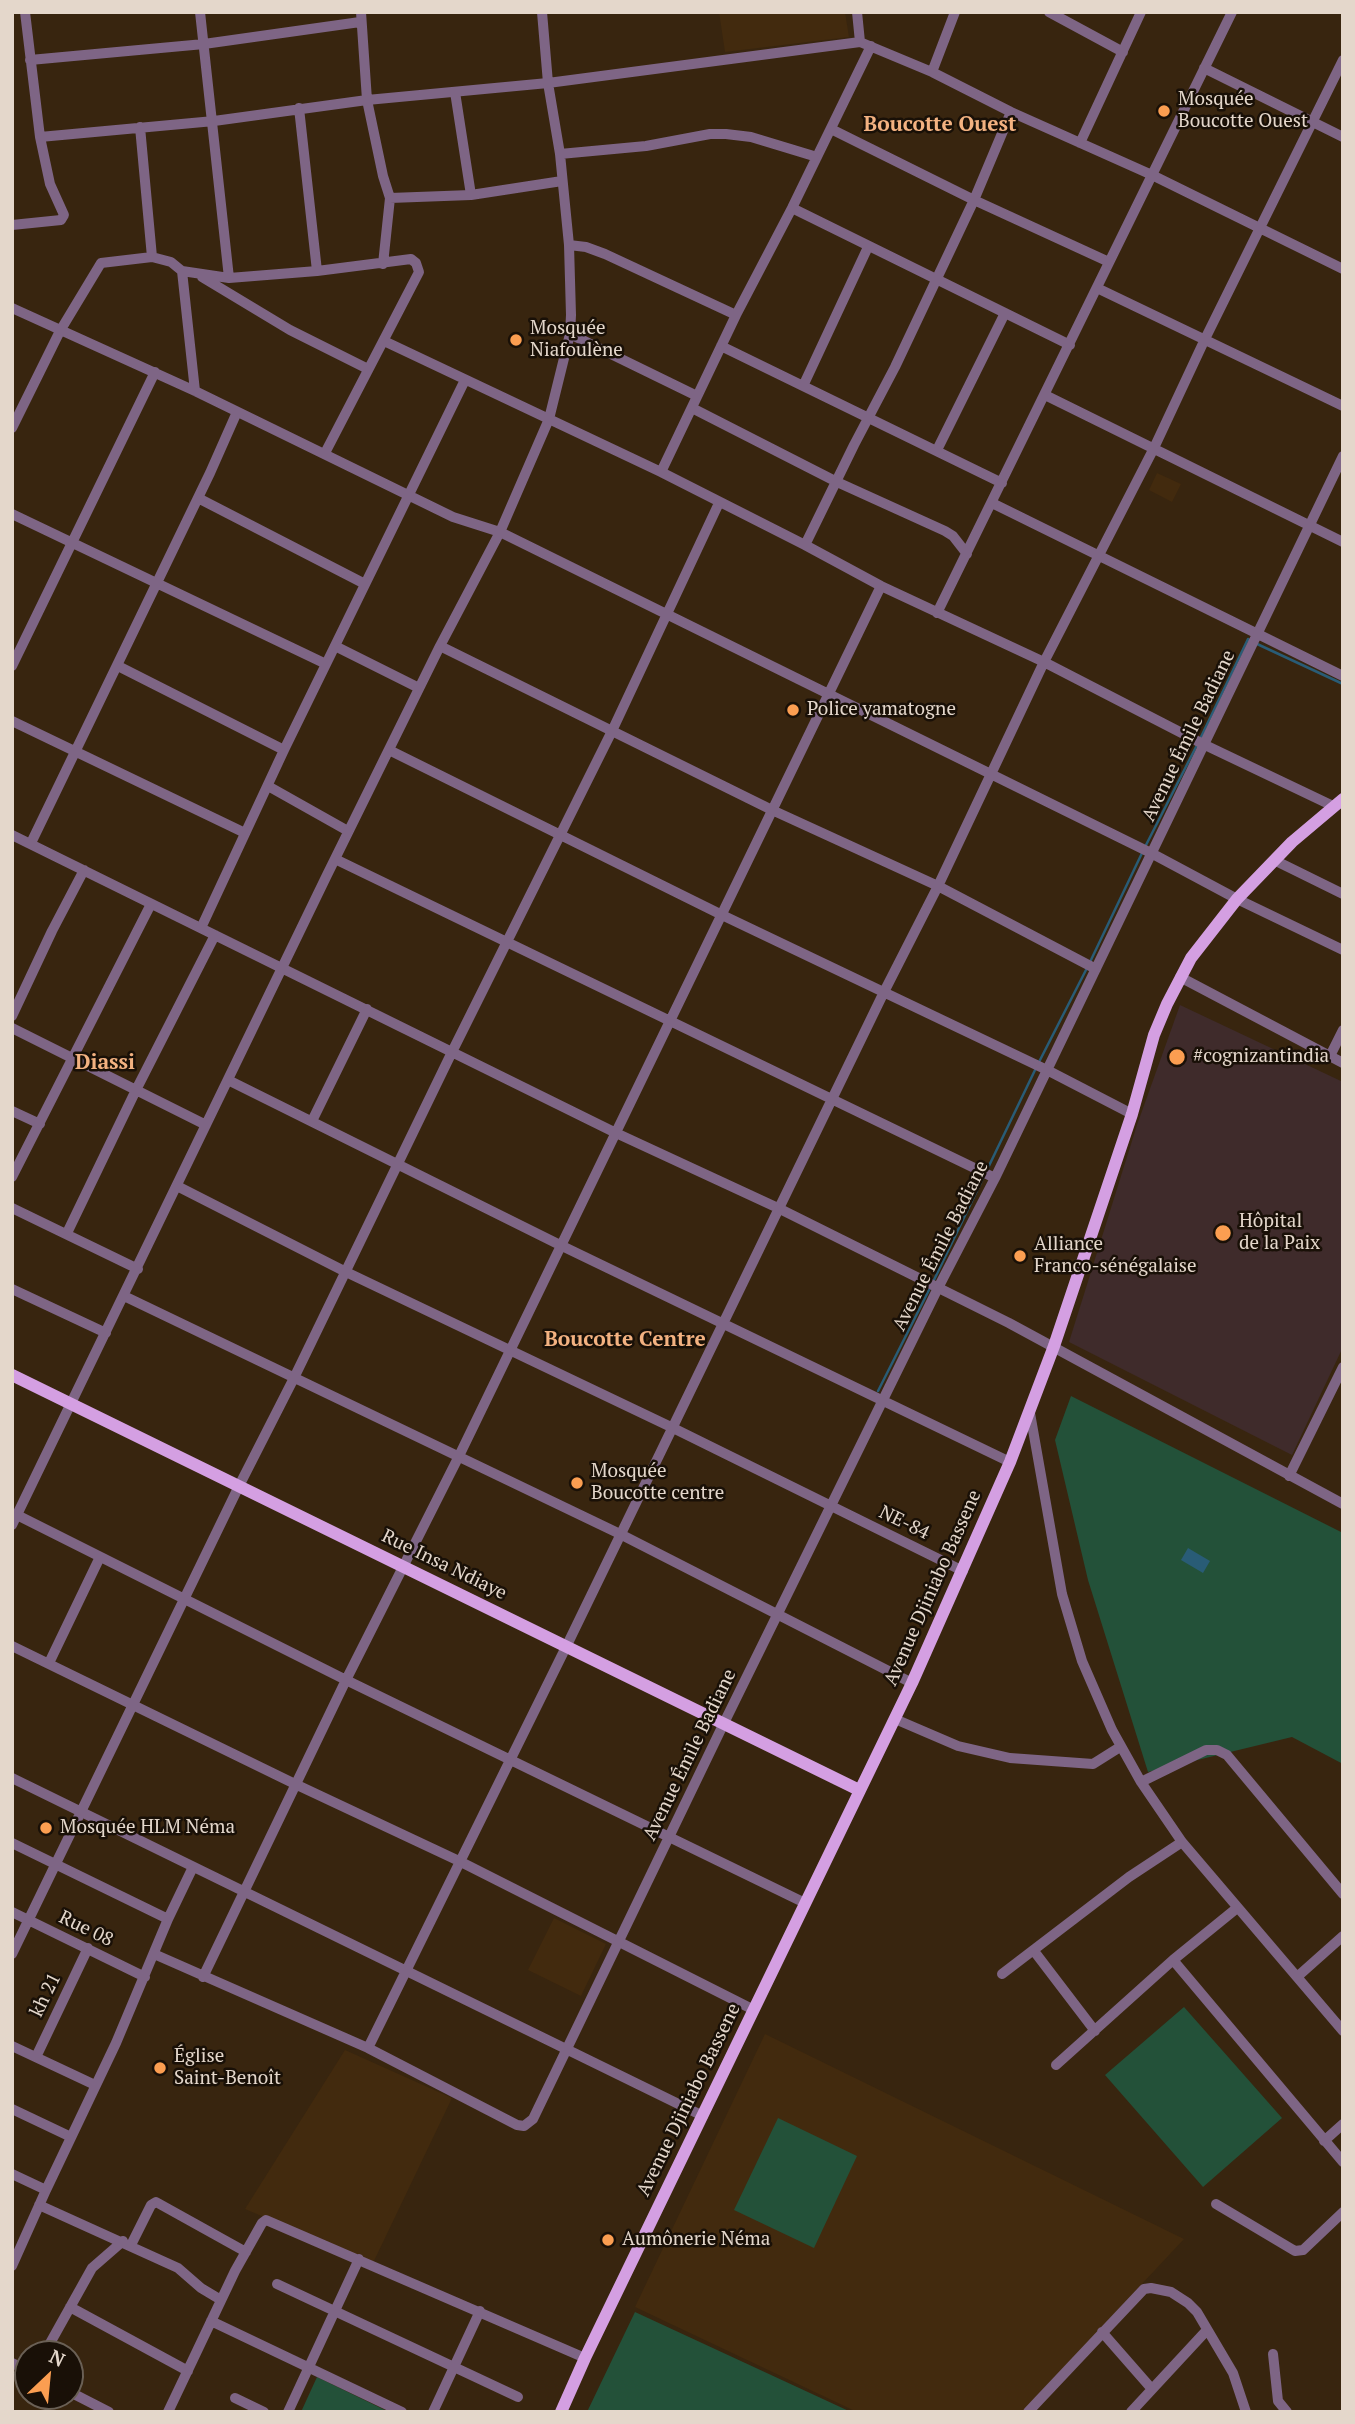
<!DOCTYPE html>
<meta charset="utf-8">
<style>
body{margin:0}
#map{position:relative;width:1355px;height:2424px;overflow:hidden;background:#38250f;font-family:"PT Serif",serif}
canvas{display:block}
.frame{position:absolute;inset:0;border:14px solid #e4d7cb;pointer-events:none}
.north{position:absolute;left:14px;top:2340px;width:70px;height:70px;box-sizing:border-box;background:#191007;border:2px solid #6a6055;border-radius:50%;rotate:26deg;font-size:19px;font-weight:700;line-height:28px;text-align:center;color:#e4d7cb}
.north::after{content:'';display:block;margin:auto;width:24px;height:32px;background:#fb9e51;clip-path:polygon(50% 0,100% 100%,50% 72%,0 100%)}
</style>
<div id="map">
<canvas width="1355" height="2424"></canvas>
<div class="frame"></div>
<div class="north">N</div>
</div>
<script>
const g = document.querySelector('canvas').getContext('2d');
g.lineJoin = 'round';
function fillPath(path, color) { g.fillStyle = color; g.fill(path, 'evenodd'); }
const toPath = rows => new Path2D(rows.map(r => 'M' + r).join(''));
function strokePath(path, color, width, dash) { g.strokeStyle = color; g.lineWidth = width; g.lineCap = dash ? 'butt' : 'round'; g.setLineDash(dash || []); g.stroke(path); }
function label(font, color, halo, rows, align = 'center') {
  g.font = font + ' "PT Serif",serif'; g.lineWidth = 5; g.setLineDash([]); g.textBaseline = 'middle'; g.strokeStyle = halo; g.fillStyle = color; for (const [text, x, y, turn = 0] of rows) {
    g.save(); g.translate(x, y); g.rotate((+turn || 0) * Math.PI / 180); g.textAlign = isNaN(turn) ? turn : align; if (halo) g.strokeText(text, 0, 0); g.fillText(text, 0, 0); g.restore();
  }
}
const built = toPath([
 [719,12,845,12,849,37,725,52],
 [1157,473,1181,484,1172,502,1149,490],
 [554,1918,606,1944,581,1996,528,1970],
 [765,2034,1184,2239,1022,2412,857,2412,635,2307],
 [345,2050,452,2098,373,2263,245,2209]
]);
const medical = toPath([
 [1180,1005,1343,1082,1343,1347,1292,1455,1069,1342,1137,1125]
]);
const green = toPath([
 [1071,1396,1343,1533,1343,1764,1292,1737,1148,1772,1088,1580,1055,1440],
 [1184,2007,1282,2118,1203,2187,1105,2075],
 [778,2118,857,2156,814,2248,734,2210],
 [635,2312,851,2412,587,2412],
 [317,2377,389,2412,301,2412]
]);
const water = toPath([
 [1188,1548,1210,1561,1203,1573,1181,1560]
]);
const stream = toPath([
 [1255,643,1343,684],
 [1200,739,1248,639,1249,640],
 [1146,845,1197,745],
 [1090,962,1143,851],
 [1039,1062,1087,968],
 [986,1172,1036,1068],
 [933,1282,983,1178],
 [878,1391,930,1288]
]);
const minor = toPath([
 [200,12,229,278],
 [361,12,367,100,383,176,390,198,383,264],
 [857,12,860,42],
 [1049,12,1123,52],
 [30,60,204,44,360,22],
 [1204,68,1343,137],
 [932,72,955,12],
 [455,92,471,195],
 [299,108,317,271],
 [140,127,152,257],
 [831,129,974,200,1109,262],
 [40,137,214,121,367,100,548,83,860,42,932,72,1011,112,1152,175,1343,269],
 [1080,143,1141,12],
 [560,154,646,146,710,134,726,134,751,137,817,157],
 [390,198,471,195,562,181],
 [792,208,1070,345],
 [12,225,61,220,64,215,50,184,40,137,25,12],
 [569,245,586,247,605,254,736,315],
 [182,271,195,391],
 [202,277,290,330,368,369],
 [1097,288,1343,406],
 [12,308,195,391,453,517,500,532,1151,853,1237,899,1343,950],
 [570,334,697,396],
 [384,341,661,472,805,545,881,586,1044,662,1205,745,1333,806],
 [721,346,1002,483],
 [804,384,868,247],
 [1045,395,1343,542],
 [692,408,837,482,945,531,953,536,967,554],
 [12,428,60,331,101,263,152,257,171,262,182,271,229,278,317,271,411,259,416,263,419,272,325,453],
 [937,450,1005,313],
 [661,472,736,315,792,208,871,46],
 [198,498,365,584],
 [992,503,1343,676],
 [12,514,326,664],
 [805,545,854,445,895,367,974,200,1011,112],
 [937,613,1232,12],
 [335,646,419,688],
 [440,646,772,810,938,886,1096,969],
 [12,666,155,372],
 [118,666,284,750],
 [12,721,245,833],
 [389,750,722,915,1047,1070,1132,1114],
 [268,786,348,831],
 [12,835,616,1133,778,1208,1009,1323,1343,1504],
 [31,843,210,473,237,412],
 [335,859,995,1178],
 [1274,860,1343,894],
 [201,928,284,750,465,380],
 [1180,977,1343,1063],
 [12,1016,52,931,84,870],
 [12,1028,206,1125],
 [1330,1056,1343,1030],
 [228,1080,560,1245,1010,1462],
 [12,1111,40,1124],
 [312,1121,367,1009],
 [12,1177,151,904],
 [177,1186,346,1272,671,1427,963,1571],
 [12,1208,138,1269],
 [67,1233,136,1090,215,935],
 [12,1289,106,1333],
 [124,1296,620,1534,912,1683],
 [1030,1413,1062,1594,1082,1661,1112,1730,1141,1782,1182,1842,1343,2031],
 [1289,1476,1343,1367],
 [17,1515,346,1680,805,1903],
 [12,1525,327,875,440,646,500,532,549,419,570,334,571,315,569,245,560,154,548,83,542,12],
 [12,1646,295,1784,459,1861,754,2010],
 [49,1663,100,1557],
 [895,1719,958,1746,1010,1758,1093,1764,1120,1747],
 [12,1778,703,2116],
 [1141,1782,1206,1750,1217,1750,1227,1755,1343,1894],
 [12,1843,168,1919],
 [12,1912,145,1977],
 [1034,1951,1095,2031],
 [12,1954,239,1486,294,1378,452,1052,612,731,719,503],
 [154,1954,368,2048,517,2125,524,2126,533,2119,724,1723,938,1288,995,1178,1343,456],
 [1173,1960,1343,2162],
 [1002,1974,1129,1877,1182,1842],
 [203,1977,346,1680,459,1456,881,586],
 [1297,1977,1343,1936],
 [12,2046,95,2085],
 [368,2048,567,1645,884,992,938,886,1044,662,1154,448,1205,339,1343,60],
 [36,2057,88,1948],
 [1056,2065,1173,1960,1237,1908],
 [12,2109,71,2137],
 [1324,2141,1343,2124],
 [12,2174,46,2190],
 [1216,2204,1295,2251,1303,2250,1343,2212],
 [39,2205,178,2268,201,2288,221,2300],
 [131,2245,151,2205,156,2202,246,2252],
 [12,2266,46,2190,116,2043,168,1919,193,1867],
 [277,2284,518,2397],
 [70,2307,188,2371],
 [211,2321,402,2412],
 [1102,2332,1151,2388],
 [44,2354,92,2268,123,2241],
 [1273,2354,1278,2401,1287,2412],
 [12,2363,28,2371],
 [70,2392,109,2412],
 [235,2398,264,2412],
 [168,2412,235,2271,262,2223,266,2220,585,2358],
 [288,2412,359,2259],
 [433,2412,480,2311],
 [1028,2412,1144,2289,1151,2288,1171,2292,1188,2303,1197,2312,1233,2373,1246,2412],
 [1131,2412,1207,2330]
]);
const major = toPath([
 [12,1375,859,1790],
 [561,2412,585,2358,912,1683,1010,1462,1054,1346,1132,1114,1154,1035,1167,1004,1191,958,1237,899,1292,842,1343,799]
]);
const markers = [
 [1164,111,7,"#fb9e51"],
 [516,340,7,"#fb9e51"],
 [793,710,7,"#fb9e51"],
 [1177,1057,9,"#fb9e51"],
 [1223,1233,9,"#fb9e51"],
 [1020,1256,7,"#fb9e51"],
 [577,1483,7,"#fb9e51"],
 [46,1828,7,"#fb9e51"],
 [160,2068,7,"#fb9e51"],
 [608,2240,7,"#fb9e51"]
];
const poiNames = [
 ["Mosquée",1178,100],
 ["Boucotte Ouest",1178,122],
 ["Mosquée",530,329],
 ["Niafoulène",530,351],
 ["Police yamatogne",807,710],
 ["#cognizantindia",1193,1057],
 ["Hôpital",1239,1222],
 ["de la Paix",1239,1244],
 ["Alliance",1034,1245],
 ["Franco-sénégalaise",1034,1267],
 ["Mosquée",591,1472],
 ["Boucotte centre",591,1494],
 ["Mosquée HLM Néma",60,1828],
 ["Église",174,2057],
 ["Saint-Benoît",174,2079],
 ["Aumônerie Néma",622,2240]
];
const streetNames = [
 ["Avenue Émile Badiane",1189,736,-64],
 ["Avenue Émile Badiane",941,1246,-63],
 ["NE-84",904,1523,26],
 ["Rue Insa Ndiaye",444,1565,26],
 ["Avenue Djiniabo Bassene",933,1588,-66],
 ["Avenue Émile Badiane",690,1755,-64],
 ["Rue 08",86,1929,26],
 ["kh 21",46,1995,-64],
 ["Avenue Djiniabo Bassene",689,2100,-64]
];
const neighbourhoodNames = [
 ["Boucotte Ouest",940,125],
 ["Diassi",105,1063],
 ["Boucotte Centre",625,1340]
];
fillPath(built, '#422a0e');
fillPath(medical, '#3f2b2b');
fillPath(green, '#235139');
fillPath(water, '#295c76');
strokePath(stream, '#295c76', 2.5);
strokePath(minor, '#7e6585', 10);
strokePath(major, '#d49fe2', 12);
for (const [x, y, r, color] of markers) { const dot = new Path2D(); dot.arc(x, y, r, 0, 2 * Math.PI); g.fillStyle = color; g.fill(dot); strokePath(dot, '#191007', 2.5); }
label('19px', '#e4d7cb', '#191007', poiNames, 'left');
label('19px', '#e4d7cb', '#191007', streetNames);
label('bold 21px', '#f3b281', '#191007', neighbourhoodNames);
</script>
